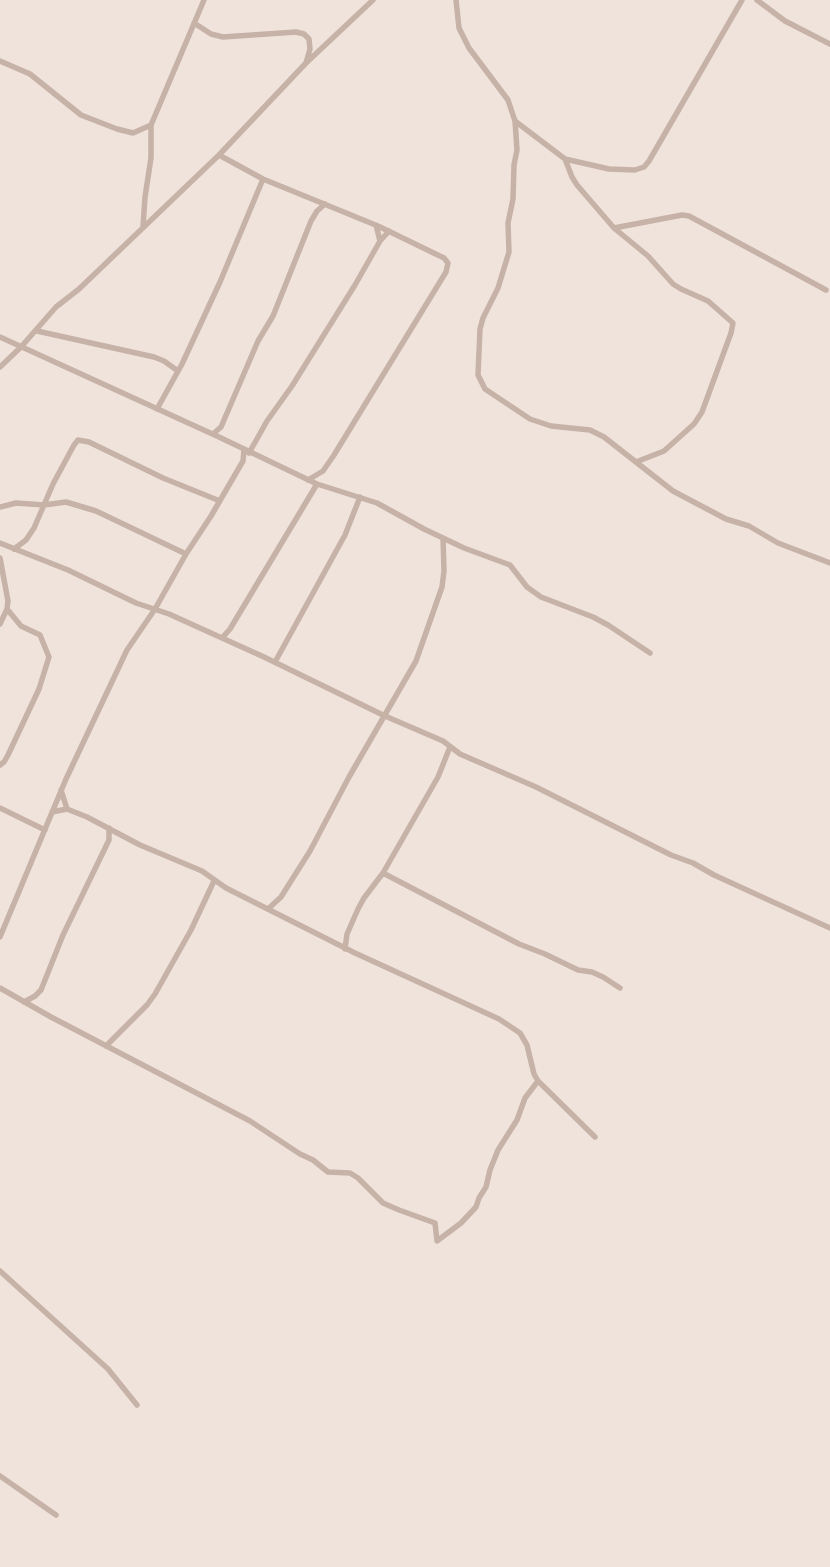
<!DOCTYPE html>
<style>
body{margin:0}
canvas{display:block;background:#f0e3db}
</style>
<canvas width="830" height="1567"></canvas>
<script>
const g = document.querySelector('canvas').getContext('2d');
g.lineJoin = 'round';
const toPath = rows => new Path2D(rows.map(r => 'M' + r).join(''));
function strokePath(path, color, width, dash) { g.strokeStyle = color; g.lineWidth = width; g.lineCap = dash ? 'butt' : 'round'; g.setLineDash(dash || []); g.stroke(path); }
const minor = toPath([
 [456,0,459,28,469,48,508,100,515,121,517,150,514,165,513,199,508,223,509,252,498,288,483,318,480,329,478,375,485,389,530,419,551,426,590,430,604,437,673,491,726,519,749,526,778,543,830,563],
 [757,0,785,21,830,44],
 [194,23,211,34,223,37,296,32,304,34,309,39,310,49,306,63],
 [0,61,30,74,81,115,117,129,133,133,151,125],
 [515,121,565,159,609,169,635,170,644,167,649,161,742,0],
 [219,155,263,179,378,226,444,258,448,263,446,272,334,455,323,471,308,480],
 [565,159,572,177,577,185,614,228,648,256,673,284,681,289,708,301,733,323,731,333,702,412,694,424,664,451,636,462],
 [376,225,380,241],
 [143,227,145,197,151,158,151,125,204,0],
 [614,228,682,215,689,216,826,290],
 [37,331,154,357,164,361,178,371],
 [0,337,219,437,317,484,377,503,424,529,464,548,510,565,527,587,541,597,593,617,608,625,650,653],
 [0,367,21,347,56,307,79,289,219,155,306,63,373,0],
 [157,409,182,364,220,282,263,179],
 [213,434,221,427,258,341,273,316,311,221,317,211,325,204],
 [249,453,267,421,292,386,355,285,380,241,389,231],
 [0,507,16,503,44,505,66,502,96,511,186,554],
 [0,543,68,570,136,603,169,614,264,657,385,716,443,741,460,754,536,787,671,855,693,863,714,875,830,928],
 [14,549,26,540,34,528,53,484,74,445,78,440,89,442,163,478,220,501],
 [0,558,8,601,7,609,0,624],
 [222,638,230,629,317,484],
 [275,662,345,535,360,497],
 [0,765,4,762,8,755,39,689,49,657,40,635,21,626,7,609],
 [61,790,67,809],
 [0,808,45,830],
 [52,812,67,809,87,817,140,845,202,871,226,888,355,953,499,1019,520,1033,527,1045,534,1074,538,1081,595,1137],
 [383,873,519,944,545,954,578,970,592,972,603,977,620,988],
 [268,909,281,897,310,851,349,777,416,661,442,587,444,571,443,538],
 [0,937,66,779,127,650,155,609,186,554,211,516,243,461,244,450],
 [345,949,347,934,358,909,364,898,383,873,438,777,450,747],
 [0,988,51,1017,250,1121,300,1154,313,1160,328,1172,350,1173,358,1178,383,1203,399,1210,435,1223,437,1241,461,1223,476,1207,479,1198,486,1187,490,1170,498,1150,517,1120,525,1098,538,1081],
 [24,1002,35,996,41,990,63,935,109,840,109,828],
 [106,1046,147,1005,155,994,191,930,214,881],
 [0,1271,108,1369,137,1405],
 [0,1476,56,1515]
]);
strokePath(minor, '#c7b2a7', 5.5);
</script>
